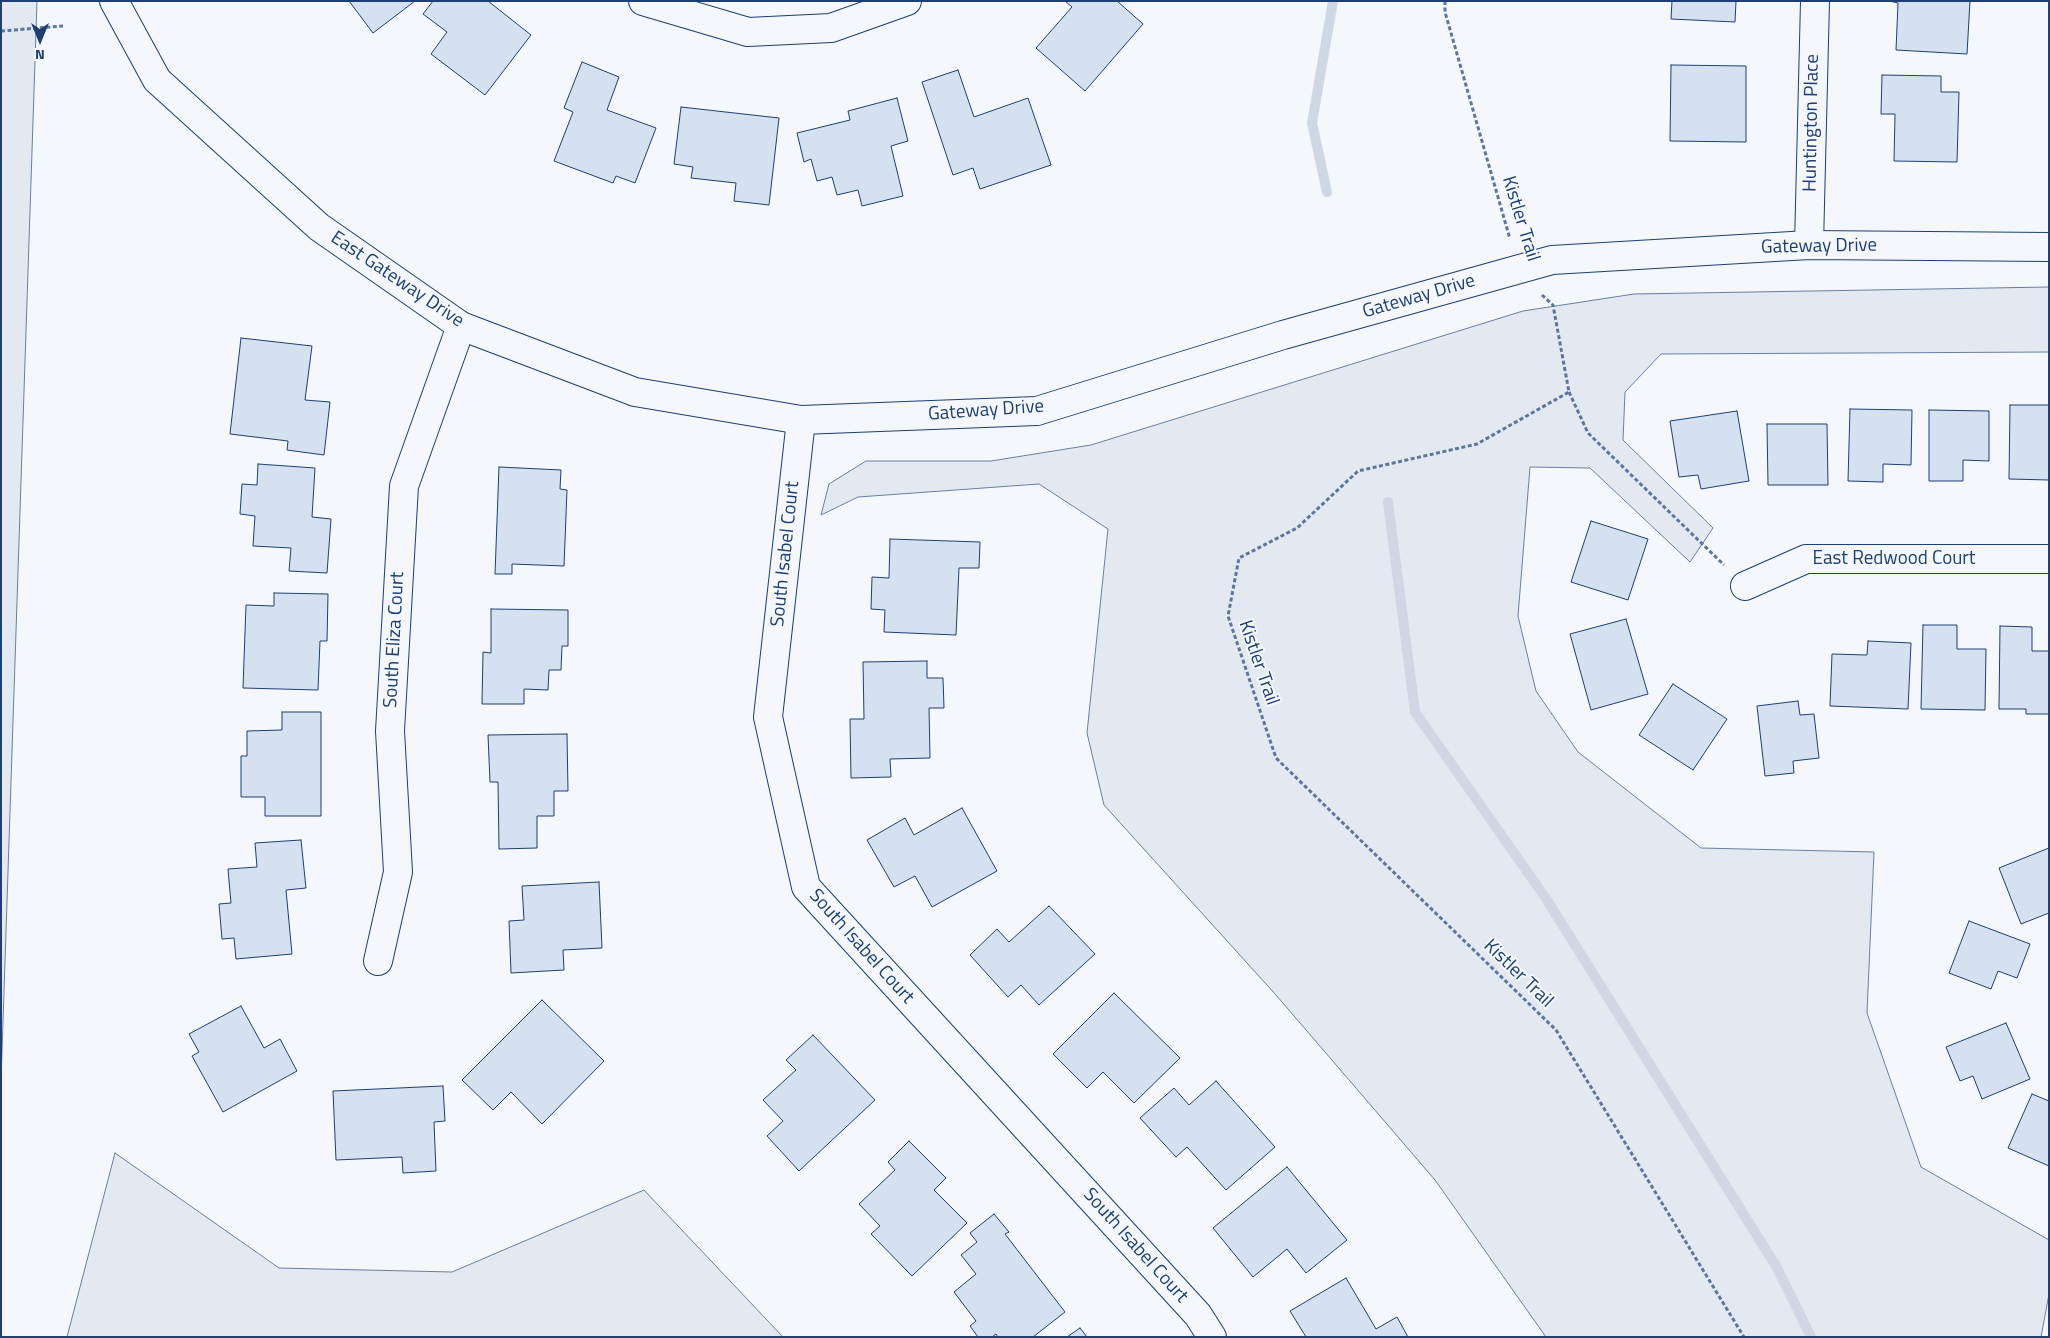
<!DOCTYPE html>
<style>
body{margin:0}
#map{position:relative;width:2050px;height:1338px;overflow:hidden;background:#f4f7fb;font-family:"Titillium Web",sans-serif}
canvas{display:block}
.frame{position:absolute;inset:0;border:2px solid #1d3f73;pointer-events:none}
.north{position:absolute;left:15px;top:15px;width:50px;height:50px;-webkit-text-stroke:4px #f4f7fb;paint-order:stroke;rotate:180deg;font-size:14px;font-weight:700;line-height:20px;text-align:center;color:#1d3f73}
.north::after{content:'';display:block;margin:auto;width:18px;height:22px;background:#1d3f73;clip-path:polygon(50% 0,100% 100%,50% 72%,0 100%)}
</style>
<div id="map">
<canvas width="2050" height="1338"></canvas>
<div class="frame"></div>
<div class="north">N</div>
</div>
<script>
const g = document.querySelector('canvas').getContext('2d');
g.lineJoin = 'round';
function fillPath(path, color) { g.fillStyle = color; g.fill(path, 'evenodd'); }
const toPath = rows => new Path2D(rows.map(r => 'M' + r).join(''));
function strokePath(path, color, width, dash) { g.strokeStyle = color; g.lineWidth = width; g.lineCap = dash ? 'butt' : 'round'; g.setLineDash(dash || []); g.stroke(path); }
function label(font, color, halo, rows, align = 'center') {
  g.font = font + ' "Titillium Web",sans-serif'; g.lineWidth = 4; g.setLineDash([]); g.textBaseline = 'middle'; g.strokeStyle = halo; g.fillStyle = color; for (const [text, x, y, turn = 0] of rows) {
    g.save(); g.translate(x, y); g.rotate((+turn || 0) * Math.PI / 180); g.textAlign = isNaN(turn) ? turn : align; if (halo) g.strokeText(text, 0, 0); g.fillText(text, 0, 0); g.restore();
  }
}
const green = toPath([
 [1,1,37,1,1,1082,1,1],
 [2049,287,2049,352,1661,354,1625,392,1623,440,1713,528,1690,562,1590,468,1530,467,1518,616,1536,691,1578,752,1701,848,1874,852,1867,1013,1921,1167,2049,1240,2049,1294,2041,1337,1546,1337,1435,1180,1276,995,1104,805,1087,733,1108,529,1039,484,858,497,821,515,829,484,866,461,991,461,1091,445,1523,311,1634,294,2049,287],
 [115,1153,279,1268,452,1272,644,1190,783,1337,67,1337,115,1153]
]);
const stream = toPath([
 [1327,192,1312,123,1333,1],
 [1388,502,1415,712,1545,897,1776,1266,1811,1337]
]);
const building = toPath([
 [349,1,415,1,373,33,349,1],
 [433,1,488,1,531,35,485,95,431,54,447,32,423,14,433,1],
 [1065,1,1117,1,1143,24,1085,91,1036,48,1072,7,1065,1],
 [1672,1,1736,1,1735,22,1671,19,1672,1],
 [1970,1,1967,54,1896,50,1898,3,1889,1,1970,1],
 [582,62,619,77,607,110,656,128,635,183,616,176,613,183,554,161,573,112,564,108,582,62],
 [1671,65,1746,66,1746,142,1670,141,1671,65],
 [958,70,974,117,1028,98,1051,165,980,189,973,168,953,175,922,82,958,70],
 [1882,75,1941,76,1941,92,1959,92,1957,162,1894,161,1895,114,1881,114,1882,75],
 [897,98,908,141,891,146,903,196,862,206,858,190,837,195,832,177,817,181,811,159,804,162,797,133,850,120,848,111,897,98],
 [681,107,779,118,769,205,734,201,736,183,691,178,693,167,674,164,681,107],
 [241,338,312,346,305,400,330,402,324,455,287,450,288,441,230,434,241,338],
 [2010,405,2049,405,2049,480,2009,479,2010,405],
 [1850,409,1912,410,1911,465,1883,464,1883,482,1848,481,1850,409],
 [1929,410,1989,411,1989,461,1963,460,1963,481,1929,481,1929,410],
 [1737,411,1749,481,1701,489,1698,475,1679,477,1670,421,1737,411],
 [1767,424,1827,424,1828,485,1768,485,1767,424],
 [258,464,315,468,312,517,331,519,327,573,289,571,291,548,253,546,255,516,240,514,242,484,257,485,258,464],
 [499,467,561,470,560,489,567,490,564,566,512,564,512,574,495,574,499,467],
 [1591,521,1648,539,1628,600,1571,582,1591,521],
 [890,539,980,542,979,568,959,568,956,635,884,632,885,610,871,609,872,577,889,578,890,539],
 [274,593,328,594,327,641,320,641,318,690,243,688,246,605,274,606,274,593],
 [491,609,568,610,568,646,562,646,561,670,549,670,548,690,524,689,524,704,482,704,483,652,491,653,491,609],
 [1626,619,1648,694,1591,710,1570,634,1626,619],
 [1923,625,1957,625,1957,649,1986,649,1985,710,1921,709,1923,625],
 [2000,626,2032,627,2032,651,2049,651,2049,714,2026,714,2026,709,1999,709,2000,626],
 [1868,641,1911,643,1908,709,1830,706,1832,654,1867,655,1868,641],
 [927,661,927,678,943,678,944,708,929,708,930,758,890,759,891,777,851,778,850,719,864,719,863,662,927,661],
 [1673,684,1727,719,1693,770,1639,735,1673,684],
 [1798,701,1800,715,1814,714,1819,758,1793,761,1794,773,1765,776,1757,706,1798,701],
 [282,712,321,712,321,816,265,816,265,797,241,797,241,756,247,756,247,731,282,730,282,712],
 [567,734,568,791,554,791,554,816,537,816,537,848,499,849,498,782,490,782,488,735,567,734],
 [962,808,997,871,932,907,915,876,894,887,867,840,905,818,914,835,962,808],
 [301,840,306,888,286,890,292,954,236,959,234,938,222,939,219,904,231,903,228,869,257,867,255,843,301,840],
 [2049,848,2049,913,2021,924,1999,868,2049,848],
 [599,882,602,948,563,950,564,970,511,973,509,921,524,920,522,886,599,882],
 [1049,906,1095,954,1039,1005,1021,985,1008,997,970,955,997,929,1009,942,1049,906],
 [1969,921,2030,944,2017,978,1998,971,1991,989,1949,973,1969,921],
 [1114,993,1180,1058,1134,1103,1103,1072,1087,1088,1053,1054,1114,993],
 [542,1000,604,1061,542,1124,511,1092,493,1110,462,1080,542,1000],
 [241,1006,264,1048,280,1039,297,1071,223,1112,192,1056,199,1052,189,1034,241,1006],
 [2006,1023,2030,1079,1982,1099,1973,1076,1960,1081,1946,1047,2006,1023],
 [813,1035,875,1100,799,1171,767,1136,783,1121,763,1100,796,1070,786,1060,813,1035],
 [1216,1081,1275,1147,1226,1190,1187,1147,1176,1157,1140,1118,1174,1088,1189,1105,1216,1081],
 [443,1086,445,1121,434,1122,436,1171,403,1173,402,1157,336,1160,333,1091,443,1086],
 [2032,1094,2049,1101,2049,1166,2008,1148,2032,1094],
 [909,1141,946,1178,934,1190,967,1223,912,1276,871,1234,880,1226,859,1204,895,1170,888,1162,909,1141],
 [1287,1167,1347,1240,1306,1273,1287,1249,1253,1277,1213,1228,1287,1167],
 [994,1214,1009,1232,1005,1234,1065,1312,1033,1337,998,1337,996,1334,992,1337,978,1337,970,1326,976,1321,954,1292,976,1274,961,1255,977,1242,970,1233,994,1214],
 [1346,1278,1376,1329,1397,1317,1408,1337,1306,1337,1290,1311,1346,1278],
 [1080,1328,1087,1337,1067,1337,1080,1328]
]);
const path = toPath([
 [1445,1,1445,12,1510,239],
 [1,31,63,26],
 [1542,295,1553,305,1569,392,1477,444,1358,471,1297,528,1239,558,1228,616,1276,758,1556,1030,1744,1337],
 [1569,392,1588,433,1724,565]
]);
const street = toPath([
 [643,1,748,32,831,28,907,1],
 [1809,245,1815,1],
 [801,420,768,717,806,887,1198,1315,1212,1337],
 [1745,586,1806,559,2049,559],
 [378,961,398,872,390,731,404,486,461,326]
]);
const secondary = toPath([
 [114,1,157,80,319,227,461,326,635,392,801,420,1037,411,1283,335,1552,260,1809,245,2049,247]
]);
const streetNames = [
 ["Huntington Place",1812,123,-89],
 ["Kistler Trail",1520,219,73],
 ["Gateway Drive",1819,247,-1],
 ["East Gateway Drive",397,280,34],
 ["Gateway Drive",1419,297,-16],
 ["Gateway Drive",986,411,-4],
 ["South Isabel Court",786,554,-84],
 ["East Redwood Court",1894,559],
 ["South Eliza Court",395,640,-87],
 ["Kistler Trail",1258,663,71],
 ["South Isabel Court",861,947,48],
 ["Kistler Trail",1518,974,44],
 ["South Isabel Court",1135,1246,48]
];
fillPath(green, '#e3e9f0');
strokePath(green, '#687fa3', 1);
strokePath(stream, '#cfd7e4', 10);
fillPath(building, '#d5e0f0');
strokePath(building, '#1d3f73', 1);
strokePath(street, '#1d3f73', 30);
strokePath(secondary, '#1d3f73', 30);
strokePath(path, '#5e769c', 3, [4, 2.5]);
strokePath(street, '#f4f7fb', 28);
strokePath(secondary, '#f4f7fb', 28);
label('19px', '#1d3f73', '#f4f7fb', streetNames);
</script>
